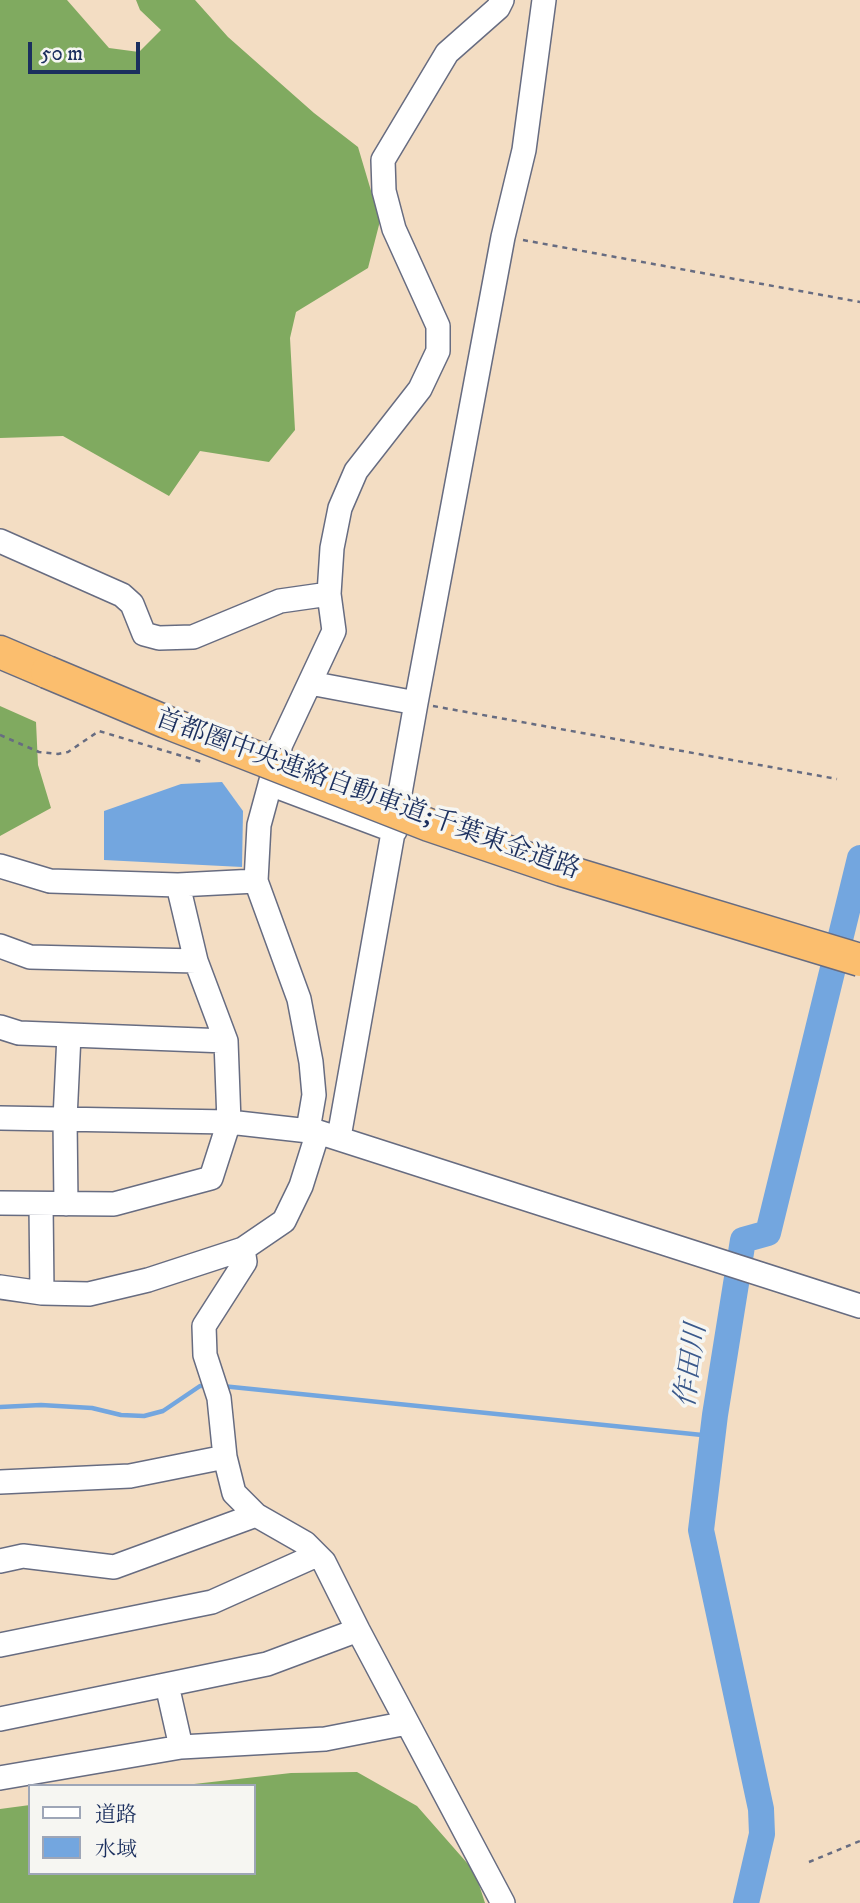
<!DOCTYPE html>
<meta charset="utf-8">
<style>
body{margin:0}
#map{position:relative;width:860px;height:1903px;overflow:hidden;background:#f3ddc3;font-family:"IM FELL DW Pica","Noto Serif JP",serif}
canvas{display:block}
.legend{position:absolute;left:28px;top:1784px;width:228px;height:91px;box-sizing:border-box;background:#f6f6f2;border:2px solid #9ea6b7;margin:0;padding:9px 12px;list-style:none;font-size:21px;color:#1b2f5e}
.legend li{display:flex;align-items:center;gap:14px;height:35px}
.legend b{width:35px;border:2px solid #9ea6b7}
.scale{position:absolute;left:28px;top:42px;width:112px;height:32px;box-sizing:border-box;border:4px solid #1b2f5e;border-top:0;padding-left:9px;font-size:21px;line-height:24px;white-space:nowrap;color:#1b2f5e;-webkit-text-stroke:5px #f6f6f2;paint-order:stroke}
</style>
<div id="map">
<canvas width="860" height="1903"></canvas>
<ul class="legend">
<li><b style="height:9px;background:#fff"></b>道路</li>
<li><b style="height:19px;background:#73a6df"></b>水域</li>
</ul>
<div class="scale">50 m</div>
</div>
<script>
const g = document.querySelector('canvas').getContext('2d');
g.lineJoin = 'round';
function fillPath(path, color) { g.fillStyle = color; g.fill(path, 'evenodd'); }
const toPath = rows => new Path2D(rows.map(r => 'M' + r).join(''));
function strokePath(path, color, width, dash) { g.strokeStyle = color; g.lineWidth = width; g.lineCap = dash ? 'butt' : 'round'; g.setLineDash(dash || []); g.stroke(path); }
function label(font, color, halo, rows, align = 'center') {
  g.font = font + ' "IM FELL DW Pica","Noto Serif JP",serif'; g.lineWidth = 7; g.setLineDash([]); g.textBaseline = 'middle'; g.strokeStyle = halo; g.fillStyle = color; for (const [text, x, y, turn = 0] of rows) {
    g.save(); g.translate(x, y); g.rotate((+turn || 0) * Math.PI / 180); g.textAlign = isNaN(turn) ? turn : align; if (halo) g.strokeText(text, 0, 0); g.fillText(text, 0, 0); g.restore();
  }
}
const forest = toPath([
 [0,0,67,0,109,48,139,52,161,30,140,10,136,0,195,0,228,37,314,113,358,147,380,221,368,268,296,312,290,338,295,430,269,462,200,451,169,496,63,436,0,438],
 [0,706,36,722,38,765,51,808,0,836],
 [357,1772,417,1806,475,1872,485,1903,0,1903,0,1809,30,1805,30,1873,254,1873,254,1786,141,1786,194,1784,291,1773]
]);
const water = toPath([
 [222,782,243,811,242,867,104,860,104,811,181,784]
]);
const stream = toPath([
 [222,1386,712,1436],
 [0,1407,41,1405,92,1408,121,1415,144,1416,163,1411,200,1386,207,1386]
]);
const river = toPath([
 [746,1903,762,1834,761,1809,701,1530,715,1415,743,1240,768,1233,860,858]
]);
const path = toPath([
 [523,240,860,302],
 [433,706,837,779],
 [0,735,39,752,58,754,68,752,99,731,202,762],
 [809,1862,860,1841]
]);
const minor = toPath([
 [0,541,122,595,132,604,144,634,159,638,193,637,280,601,329,594],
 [310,683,416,703],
 [270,784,395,831],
 [0,866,50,881,178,885,256,881],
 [0,946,30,957,196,961],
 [0,1027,19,1033,226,1041],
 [0,1118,229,1122,318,1132,860,1306],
 [308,1130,314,1095,311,1062,299,999,256,881,259,825,281,744,334,631,329,594,332,548,340,508,356,471,420,389,438,351,438,326,394,229,384,191,383,160,447,53,498,8,502,0],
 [339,1137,416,703,503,237,524,150,544,0],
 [0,1203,114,1204,211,1178,229,1122,226,1041,196,961,178,885],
 [41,1204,42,1293],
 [66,1204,65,1119,69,1035],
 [243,1249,245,1262,204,1326,205,1355,219,1398,225,1457,234,1493,256,1515,305,1543,324,1562,358,1630,503,1903],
 [0,1287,42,1293,89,1294,148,1280,243,1249,284,1221,301,1186,318,1132],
 [0,1482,130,1476,225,1457],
 [0,1561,23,1556,114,1567,256,1515],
 [0,1645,212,1602,317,1555],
 [167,1685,181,1747],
 [0,1719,267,1664,358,1630],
 [0,1778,181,1747,325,1739,407,1723]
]);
const highway = toPath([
 [0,652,47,672]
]);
const highwayBridge = toPath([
 [47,672,166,722,429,825,562,870,860,960]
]);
const streetNames = [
 ["首都圏中央連絡自動車道;千葉東金道路",367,796,20]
];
const waterNames = [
 ["作田川",693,1366,-82]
];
fillPath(forest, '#80aa60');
fillPath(water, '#73a6df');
strokePath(stream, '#73a6df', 4.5);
strokePath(river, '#73a6df', 26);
strokePath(minor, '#676c81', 26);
strokePath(highway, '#676c81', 35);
strokePath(path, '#676c81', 2.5, [5, 5]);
strokePath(minor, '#fff', 23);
strokePath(highway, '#fbbe6e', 32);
strokePath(highwayBridge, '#676c81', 35, []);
strokePath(highwayBridge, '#fbbe6e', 32);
label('26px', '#1b2f5e', '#f6f6f2', streetNames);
label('italic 28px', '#3a598b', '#f6f6f2', waterNames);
</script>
